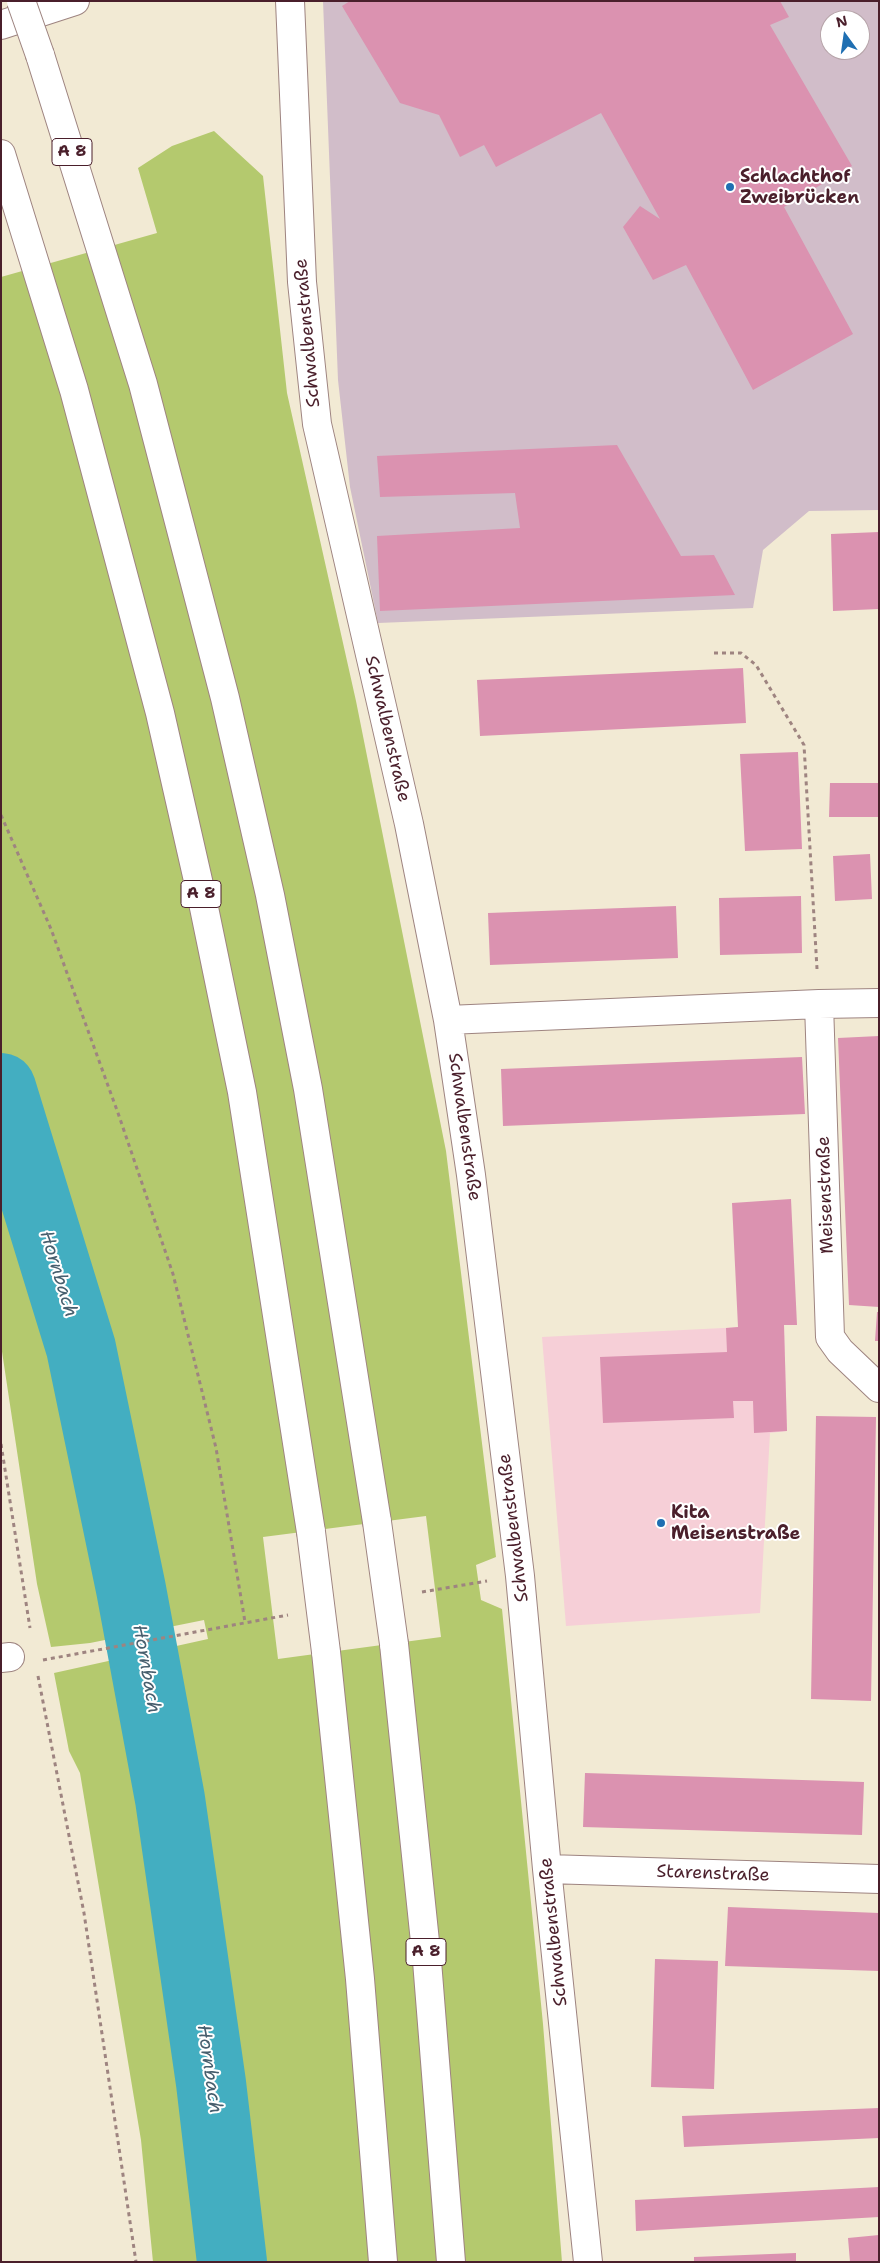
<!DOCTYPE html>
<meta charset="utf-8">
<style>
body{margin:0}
#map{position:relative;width:880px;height:2263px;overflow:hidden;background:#f2ead4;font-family:"Shantell Sans",sans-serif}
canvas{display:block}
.frame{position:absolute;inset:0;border:2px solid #4a1f2b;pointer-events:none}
.north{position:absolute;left:820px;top:10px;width:50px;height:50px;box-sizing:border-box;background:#fff;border:1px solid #b7a5aa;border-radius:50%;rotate:346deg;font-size:14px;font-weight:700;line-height:20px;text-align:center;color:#4a1f2b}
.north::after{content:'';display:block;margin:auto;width:18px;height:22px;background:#1f6fb2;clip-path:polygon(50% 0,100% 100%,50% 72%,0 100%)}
</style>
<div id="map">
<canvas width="880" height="2263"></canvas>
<div class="frame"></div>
<div class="north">N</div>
</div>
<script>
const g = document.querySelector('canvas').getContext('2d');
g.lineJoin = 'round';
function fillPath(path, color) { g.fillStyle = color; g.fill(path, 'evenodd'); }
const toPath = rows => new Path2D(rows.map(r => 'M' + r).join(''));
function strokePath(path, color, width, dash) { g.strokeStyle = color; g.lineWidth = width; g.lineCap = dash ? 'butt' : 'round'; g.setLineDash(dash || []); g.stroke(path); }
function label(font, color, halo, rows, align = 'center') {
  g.font = font + ' "Shantell Sans",sans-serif'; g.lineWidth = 4; g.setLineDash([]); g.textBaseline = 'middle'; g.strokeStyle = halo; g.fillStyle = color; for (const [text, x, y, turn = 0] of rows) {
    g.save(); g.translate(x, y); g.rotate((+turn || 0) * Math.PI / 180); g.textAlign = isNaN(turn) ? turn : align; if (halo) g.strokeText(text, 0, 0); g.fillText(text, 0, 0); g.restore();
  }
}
const built = toPath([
 [784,1325,787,1431,770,1433,760,1613,566,1626,542,1337]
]);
const industrial = toPath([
 [323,1,879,1,879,510,809,511,763,550,753,608,378,623,350,487,338,380],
 [830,20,860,20,860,50,830,50]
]);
const green = toPath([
 [214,131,263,176,287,393,356,701,446,1151,496,1557,476,1565,481,1600,502,1609,543,2024,562,2262,153,2262,141,2140,80,1773,69,1751,54,1673,208,1639,204,1620,90,1643,51,1647,37,1584,1,1345,1,277,157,233,138,168,172,146],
 [426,1516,441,1637,278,1659,263,1537]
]);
const river = toPath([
 [1,1088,81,1348,131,1589,170,1799,211,2083,232,2262]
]);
const building = toPath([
 [350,1,780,1,789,17,770,25,852,166,784,207,853,334,753,390,686,265,653,280,623,227,640,206,660,219,601,113,496,167,484,145,460,157,439,115,400,103,342,6],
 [617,445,681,556,714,555,735,595,380,611,377,536,520,528,515,493,380,497,377,456],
 [879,532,879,609,833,611,831,534],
 [743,668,746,723,480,736,477,680],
 [798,752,802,849,745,851,740,754],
 [830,783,879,783,879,817,829,817],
 [870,854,872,899,835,901,833,856],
 [801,896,802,953,720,955,719,898],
 [676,906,678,958,490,965,488,913],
 [879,1036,879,1307,849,1305,838,1038],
 [802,1057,805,1114,503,1126,501,1069],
 [791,1199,797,1325,784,1325,787,1431,754,1433,753,1401,733,1401,734,1418,603,1423,600,1357,727,1352,726,1328,738,1327,732,1203],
 [877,1312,879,1312,879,1341,875,1341],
 [816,1416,876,1417,871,1701,811,1699],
 [585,1773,864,1782,862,1835,583,1827],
 [728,1907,879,1913,879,1971,725,1966],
 [655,1959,718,1961,714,2089,651,2087],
 [879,2108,879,2138,684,2147,682,2116],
 [879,2187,879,2217,636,2231,635,2200],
 [879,2235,879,2262,850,2262,848,2238],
 [796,2253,796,2262,694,2262,694,2257]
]);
const path = toPath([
 [714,653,741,653,756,665,804,745,817,969],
 [1,815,51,929,118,1113,173,1274,216,1448,245,1622],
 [1,1444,30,1628],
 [422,1592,487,1581],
 [43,1660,288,1615],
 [38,1676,84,1913,136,2262]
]);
const minor = toPath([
 [290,1,302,282,317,424,409,824,448,1020,471,1175,520,1576,547,1869,588,2262],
 [1,25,75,1],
 [819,1004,830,1337,840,1351,879,1388],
 [448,1020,819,1004,879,1003],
 [1,1658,10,1657],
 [547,1869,879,1879]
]);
const motorway = toPath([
 [40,55,143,384,225,698,270,895,308,1089,377,1522],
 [1,154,74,390,160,713,202,898,242,1092,311,1532],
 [394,1644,427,1961,451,2262],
 [326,1652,360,1979,383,2262]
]);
const motorwayBridge = toPath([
 [21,1,40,55],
 [377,1522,394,1644],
 [311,1532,326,1652]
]);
const markers = [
 [730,187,5,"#1f6fb2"],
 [661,1523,5,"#1f6fb2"]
];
const shields = [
 [72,152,40],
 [201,894,40],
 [426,1952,40]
];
const shieldNames = [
 ["A 8",72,152],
 ["A 8",201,894],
 ["A 8",426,1952]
];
const poiNames = [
 ["Schlachthof",740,177],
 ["Zweibrücken",740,198],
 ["Kita",671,1513],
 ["Meisenstraße",671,1534]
];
const streetNames = [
 ["Schwalbenstraße",308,333,-95],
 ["Schwalbenstraße",387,729,77],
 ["Schwalbenstraße",464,1127,82],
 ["Meisenstraße",826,1195,-92],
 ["Schwalbenstraße",514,1528,-97],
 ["Starenstraße",713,1874,2],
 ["Schwalbenstraße",554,1932,-96]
];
const waterNames = [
 ["Hornbach",58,1274,73],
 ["Hornbach",146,1669,80],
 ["Hornbach",209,2069,82]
];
fillPath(built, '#f6cfd7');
fillPath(industrial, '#d1bdc9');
fillPath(green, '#b4c96e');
strokePath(river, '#43aec1', 70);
fillPath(building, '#db92b0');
strokePath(minor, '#9e8480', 30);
strokePath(motorway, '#9e8480', 30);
strokePath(path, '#9e8480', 3, [4, 4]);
strokePath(minor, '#fff', 28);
strokePath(motorway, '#fff', 28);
strokePath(motorwayBridge, '#9e8480', 30, []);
strokePath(motorwayBridge, '#fff', 28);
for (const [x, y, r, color] of markers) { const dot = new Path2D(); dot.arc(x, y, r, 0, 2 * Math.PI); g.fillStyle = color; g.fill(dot); strokePath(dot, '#fff', 2); }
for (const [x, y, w] of shields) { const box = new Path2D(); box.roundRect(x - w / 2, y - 13.5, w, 27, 4); g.fillStyle = '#fff'; g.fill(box); strokePath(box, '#4a1f2b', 1); }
label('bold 16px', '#4a1f2b', null, shieldNames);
label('bold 18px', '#4a1f2b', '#fff', poiNames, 'left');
label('18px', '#4a1f2b', '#fff', streetNames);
label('italic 19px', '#475f6e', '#fff', waterNames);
</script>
